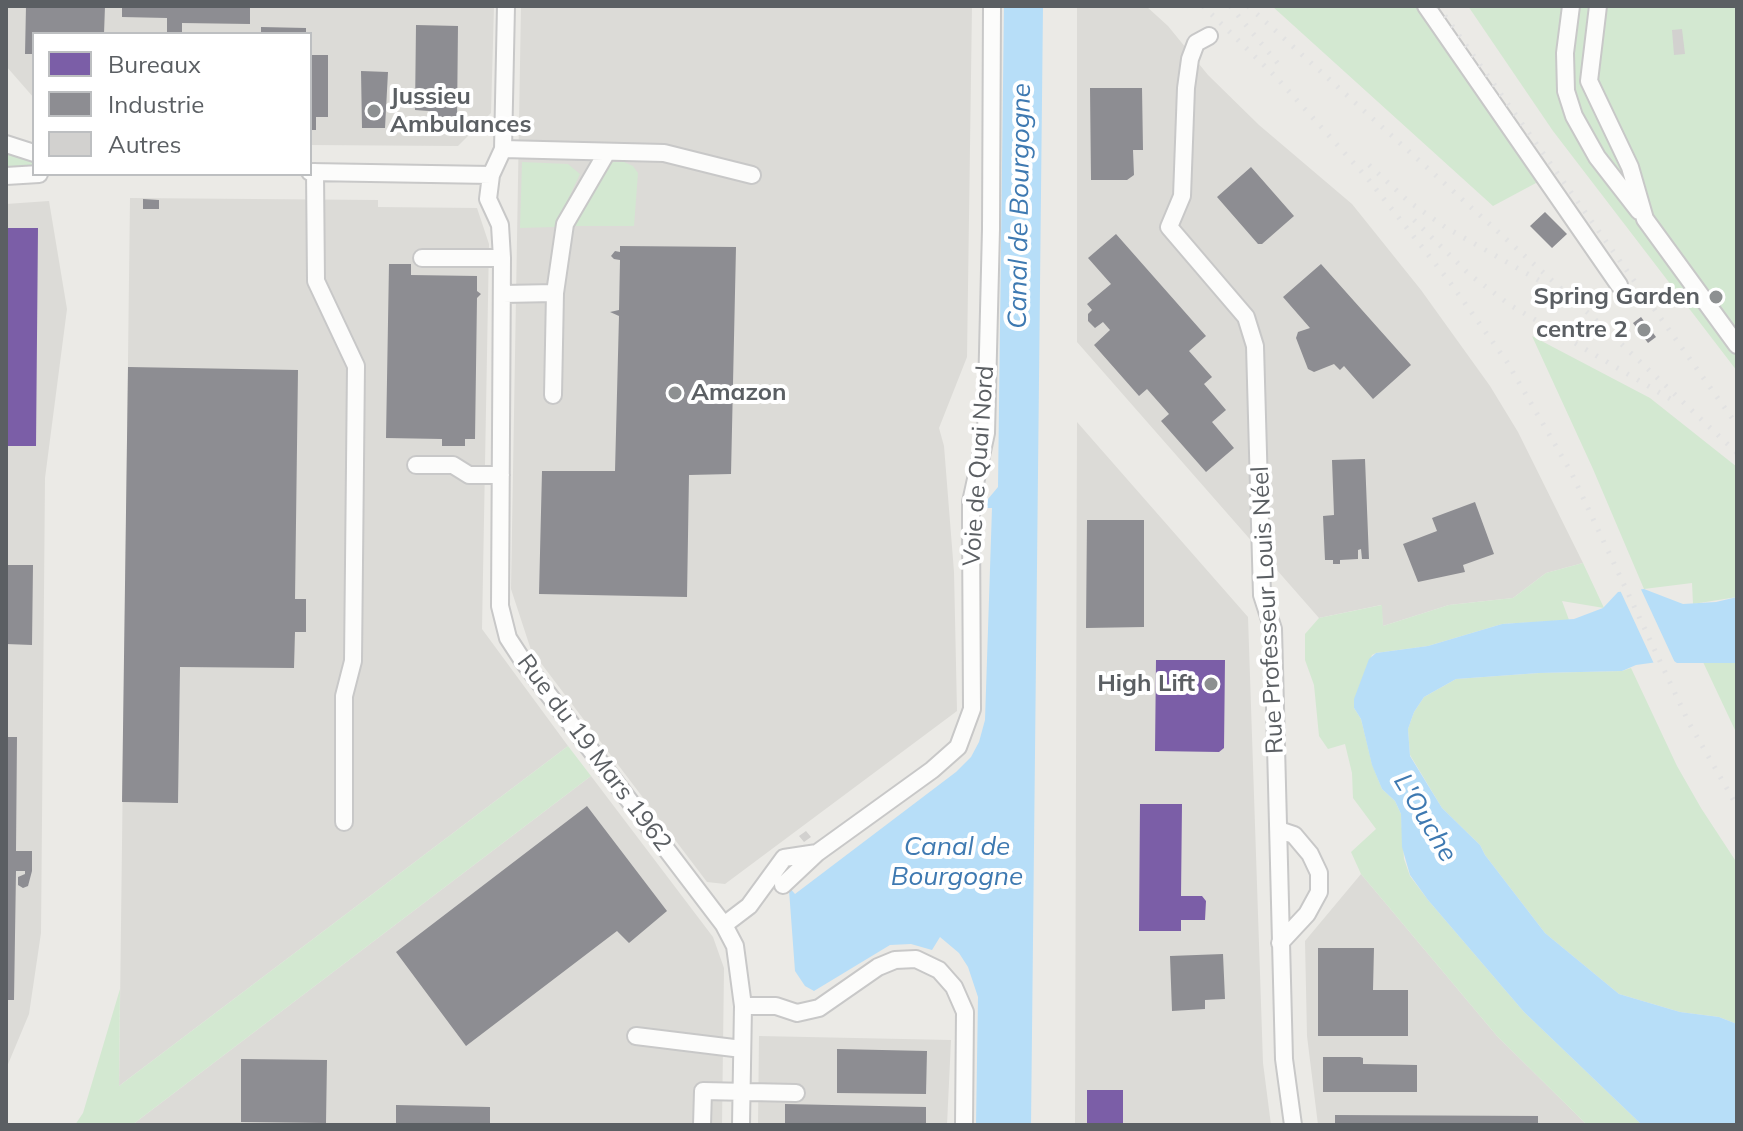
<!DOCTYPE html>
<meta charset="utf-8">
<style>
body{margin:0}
#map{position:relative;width:1743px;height:1131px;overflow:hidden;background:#ebeae6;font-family:Mulish,sans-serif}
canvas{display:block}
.frame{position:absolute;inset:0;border:8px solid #5b5f63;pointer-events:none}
.legend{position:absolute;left:32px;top:32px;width:280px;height:144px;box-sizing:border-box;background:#fff;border:2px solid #bdbfc1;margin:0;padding:10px 14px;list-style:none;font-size:24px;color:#5b5f63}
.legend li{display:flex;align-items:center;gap:16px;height:40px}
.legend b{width:40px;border:2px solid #bdbfc1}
</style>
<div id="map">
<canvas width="1743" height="1131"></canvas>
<div class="frame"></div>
<ul class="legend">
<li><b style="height:22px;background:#7b5ea7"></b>Bureaux</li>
<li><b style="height:22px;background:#8d8d92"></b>Industrie</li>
<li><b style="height:22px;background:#d2d1cf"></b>Autres</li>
</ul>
</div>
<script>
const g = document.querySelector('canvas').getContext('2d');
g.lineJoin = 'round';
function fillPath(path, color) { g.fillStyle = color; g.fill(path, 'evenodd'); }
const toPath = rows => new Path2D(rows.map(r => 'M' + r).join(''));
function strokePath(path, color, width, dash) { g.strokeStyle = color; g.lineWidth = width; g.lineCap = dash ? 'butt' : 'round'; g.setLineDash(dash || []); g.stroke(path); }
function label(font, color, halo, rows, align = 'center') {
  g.font = font + ' Mulish,sans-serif'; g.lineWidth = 8; g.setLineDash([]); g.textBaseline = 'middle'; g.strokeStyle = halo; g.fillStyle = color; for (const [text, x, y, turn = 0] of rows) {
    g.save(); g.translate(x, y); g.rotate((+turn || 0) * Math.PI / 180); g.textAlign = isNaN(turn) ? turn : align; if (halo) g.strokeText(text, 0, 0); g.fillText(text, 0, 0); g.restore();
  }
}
const industrial = toPath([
 [6,6,494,6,491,113,458,146,310,145,310,34,34,34,34,98,6,66],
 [521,6,972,6,967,357,939,428,944,446,954,572,957,711,725,884,707,882,531,650,511,589],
 [1077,6,1146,6,1168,26,1208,75,1259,125,1352,204,1421,290,1490,386,1518,432,1583,563,1546,573,1513,598,1449,605,1383,626,1381,605,1319,618,1077,342],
 [130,198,378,200,378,207,477,208,489,244,482,629,568,746,119,1086],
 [49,201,67,309,45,478,41,933,29,1014,6,1069,6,204],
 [1077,422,1248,617,1263,1063,1271,1125,1075,1125],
 [591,776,713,937,724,968,722,1125,132,1125],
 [1361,874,1497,1036,1587,1125,1318,1125,1307,1036,1305,941],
 [759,1036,951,1040,947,1125,758,1125]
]);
const green = toPath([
 [1272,6,1420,6,1532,171,1536,183,1493,206],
 [1468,6,1737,6,1737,371,1553,131],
 [6,150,34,160,34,167,6,170],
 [522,162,568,164,580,174,555,227,520,228],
 [613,162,624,162,633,166,638,173,634,226,573,226,600,173],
 [1532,336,1650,398,1737,467,1737,597,1693,604,1692,583,1644,589,1593,469],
 [1583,563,1604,608,1562,601,1569,620,1502,624,1428,646,1376,653,1372,655,1354,708,1361,719,1372,764,1382,789,1395,801,1401,814,1404,859,1410,876,1428,900,1524,1012,1642,1125,1587,1125,1497,1036,1361,874,1351,852,1376,829,1353,798,1352,773,1345,744,1328,749,1319,736,1314,685,1305,660,1305,634,1319,618,1382,605,1383,626,1449,605,1513,598,1546,573],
 [1703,662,1737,663,1737,734,1735,730],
 [1631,668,1677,766,1701,808,1737,863,1737,1024,1719,1017,1680,1012,1619,994,1545,933,1485,855,1480,845,1442,808,1410,755,1408,729,1414,712,1424,697,1456,679,1539,673,1622,671],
 [568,746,591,776,132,1125,75,1125,83,1113,120,989,119,1086]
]);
const water = toPath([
 [1004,6,1043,6,1031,1125,976,1125,978,997,968,967,959,953,940,937,932,950,911,944,890,945,814,991,805,986,795,971,789,890,952,767,980,700,983,505,998,487],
 [1644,589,1683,604,1716,602,1737,597,1737,663,1677,663,1672,660,1636,665,1622,671,1539,673,1456,679,1424,697,1414,712,1408,729,1410,756,1442,808,1480,845,1485,855,1545,933,1619,994,1680,1012,1719,1017,1737,1024,1737,1125,1642,1125,1524,1012,1428,900,1410,875,1402,847,1401,814,1395,801,1382,789,1372,765,1361,719,1354,708,1354,699,1369,659,1376,653,1428,646,1502,624,1574,619,1603,608,1618,592]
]);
const pier = toPath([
 [979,508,992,508,985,720,979,742,971,757,956,772,795,894,788,886,949,764,976,719],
 [1639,585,1677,667,1673,664,1655,666,1619,588]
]);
const offices = toPath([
 [6,228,38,228,36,446,6,446],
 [1156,660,1225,660,1224,748,1219,752,1155,751],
 [1140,804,1182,804,1181,896,1202,896,1206,901,1205,920,1181,920,1181,931,1139,931],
 [1087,1090,1123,1090,1123,1125,1087,1125]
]);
const industry = toPath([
 [26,6,105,6,104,34,34,34,34,54,25,54],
 [122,6,250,6,250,24,182,23,182,34,167,34,167,18,122,17],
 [416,25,458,26,457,120,437,120,437,116,429,114,429,111,415,110],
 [261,27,306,28,306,34,261,34],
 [310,55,328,55,328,117,316,117,316,130,310,130],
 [361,71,388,72,385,128,362,128],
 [1090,88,1142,88,1143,150,1133,150,1134,175,1127,180,1091,180],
 [1251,167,1294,216,1262,244,1258,244,1217,197],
 [143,199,159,200,159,209,143,209],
 [1545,212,1567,234,1552,248,1530,226],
 [1116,234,1206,336,1189,351,1212,377,1204,384,1226,410,1212,422,1234,448,1206,472,1161,421,1169,414,1147,389,1139,396,1094,345,1110,330,1103,322,1095,328,1088,321,1088,314,1092,310,1087,304,1111,284,1088,258],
 [620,246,736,247,731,474,689,475,687,597,539,594,542,471,615,471,619,316,610,312,619,310,620,260,614,259,611,256,615,251,620,252],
 [389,264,411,264,411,275,477,276,477,291,481,294,477,298,475,439,465,439,465,446,442,446,442,439,386,438],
 [1321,264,1411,365,1373,399,1344,366,1340,370,1334,364,1314,372,1308,369,1296,338,1298,332,1310,328,1283,297],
 [1641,317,1656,337,1648,343,1633,323],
 [128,367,298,370,295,599,306,599,306,632,295,632,294,668,180,667,178,803,122,802],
 [1365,459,1369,559,1362,559,1361,549,1358,550,1358,559,1340,560,1340,564,1333,564,1333,560,1325,560,1323,516,1334,515,1332,460],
 [1475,502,1494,554,1463,565,1465,572,1418,582,1403,544,1437,531,1432,518],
 [1087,520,1144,520,1144,627,1086,628],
 [6,565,33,565,32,645,6,644],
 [6,737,17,737,16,851,32,851,32,871,28,886,23,888,18,885,18,877,25,874,25,871,16,871,14,1000,6,1000],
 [587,806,667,911,629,943,617,931,466,1046,396,952],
 [1318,948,1374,948,1373,990,1408,990,1408,1036,1318,1036],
 [1223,954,1225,999,1205,1000,1205,1009,1172,1011,1170,956],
 [837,1049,927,1051,926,1094,837,1093],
 [1323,1057,1360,1057,1363,1058,1363,1064,1417,1065,1417,1092,1323,1092],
 [241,1059,327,1060,326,1123,241,1122],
 [785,1104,926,1107,926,1125,785,1125],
 [396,1105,490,1107,490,1125,396,1125],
 [1335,1115,1538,1116,1538,1125,1335,1125]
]);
const building = toPath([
 [1682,29,1685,54,1674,55,1672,30],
 [806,831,811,837,804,842,799,836]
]);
const minor = toPath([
 [506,6,503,149,491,175,488,199,500,225,502,258,500,606,508,638,523,661,724,925,735,946,743,1006,741,1125],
 [1426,6,1619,285],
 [1571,6,1565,53,1566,91,1574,116,1597,157,1639,211],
 [1598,6,1589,81,1630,167,1645,219,1737,345],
 [1209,36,1196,43,1190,59,1186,88,1182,196,1169,227,1246,317,1255,346,1262,595,1273,629,1284,1059,1293,1125],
 [6,144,34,153],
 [503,149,664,153,752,175],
 [310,172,491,175],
 [315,172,316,281,356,366,353,661,344,696,344,822],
 [6,176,39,174],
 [422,258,502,258],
 [503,294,555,293],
 [553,395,555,293,565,224,607,152],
 [416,465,453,465,469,475,501,475],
 [1279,830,1294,835,1310,854,1319,873,1319,892,1307,914,1280,943],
 [783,885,817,853],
 [724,925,749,906,784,858,817,853,932,770,958,747,972,709,971,523,971,502,986,433,991,229,992,6],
 [743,1006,776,1006,797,1013,819,1008,878,967,895,960,916,959,939,970,954,987,965,1012,964,1125],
 [636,1036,742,1049],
 [702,1125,703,1091,796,1093]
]);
const rail = toPath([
 [1203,6,1276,77,1368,179,1449,281,1507,362,1571,472,1689,723,1737,806],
 [1230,6,1281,67],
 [1248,6,1598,322,1737,453],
 [1438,6,1737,425],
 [1369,165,1408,201,1445,227,1540,281],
 [1414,220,1469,274,1510,305,1672,400]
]);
const markers = [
 [374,111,8,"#8d9091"],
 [1716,297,8,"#8d9091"],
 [1644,330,8,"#8d9091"],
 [675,393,8,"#8d9091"],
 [1211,684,8,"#8d9091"]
];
const poiNames = [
 ["Jussieu",390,97,"left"],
 ["Ambulances",390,125,"left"],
 ["Spring Garden",1700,297],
 ["centre 2",1628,330],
 ["Amazon",691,393,"left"],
 ["High Lift",1195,684]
];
const streetNames = [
 ["Voie de Quai Nord",979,466,-86],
 ["Rue Professeur Louis Néel",1268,610,-93],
 ["Rue du 19 Mars 1962",594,753,53]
];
const waterNames = [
 ["Canal de Bourgogne",1020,206,-89],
 ["L'Ouche",1425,818,59],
 ["Canal de",957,847],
 ["Bourgogne",957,877]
];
fillPath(industrial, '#dcdbd7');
fillPath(green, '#d3e8d1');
fillPath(water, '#b7def8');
fillPath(pier, '#ebeae6');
fillPath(offices, '#7b5ea7');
fillPath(industry, '#8d8d92');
fillPath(building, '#d2d1cf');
strokePath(minor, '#c8c8c8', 20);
strokePath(minor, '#fcfcfb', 16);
strokePath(rail, '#e2e2e2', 5, [2, 10]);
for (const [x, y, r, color] of markers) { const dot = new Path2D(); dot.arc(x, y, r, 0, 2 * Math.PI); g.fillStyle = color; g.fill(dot); strokePath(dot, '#fff', 3); }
label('bold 24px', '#5b5f63', '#fff', poiNames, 'right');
label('24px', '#5b5f63', '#fff', streetNames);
label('italic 26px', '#3e79b1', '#fff', waterNames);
</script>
